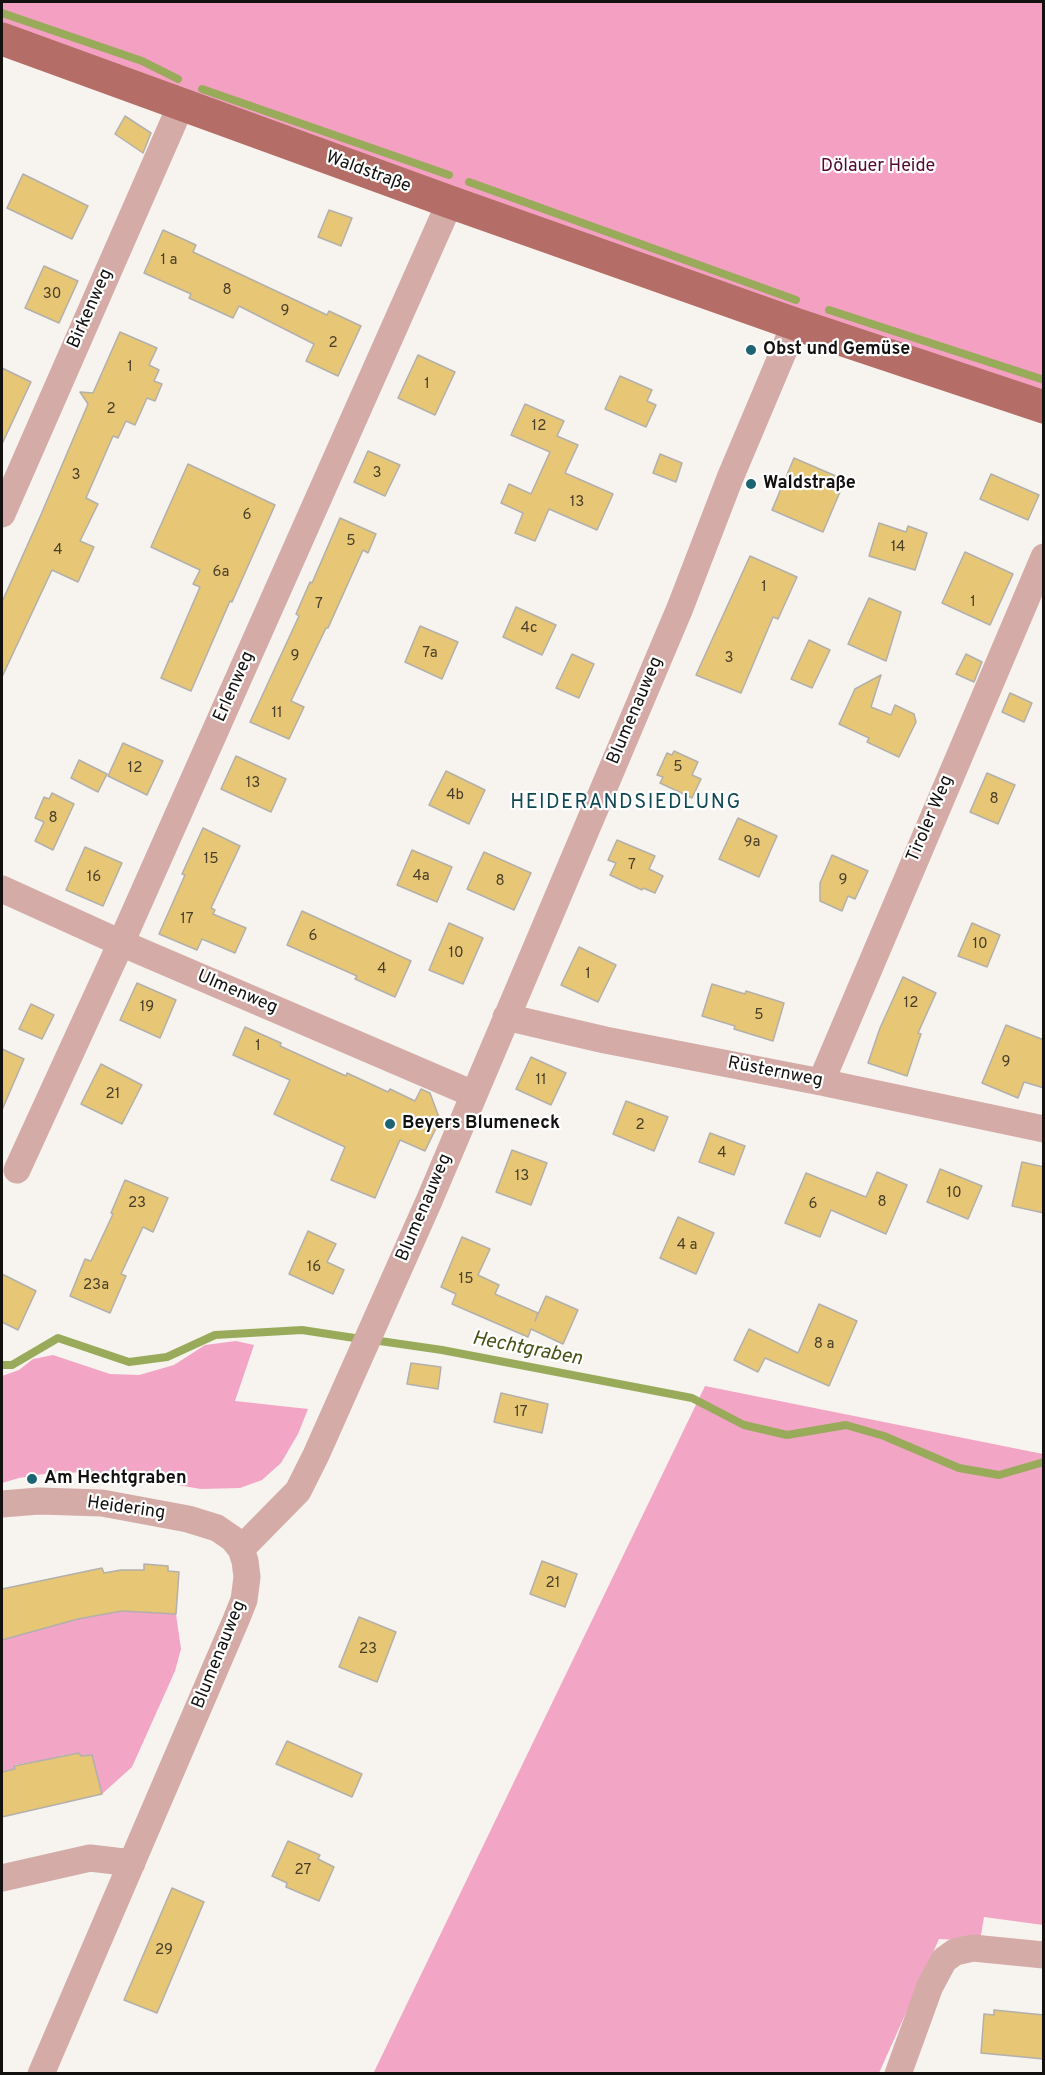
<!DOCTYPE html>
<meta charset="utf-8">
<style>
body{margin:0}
#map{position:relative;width:1045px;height:2075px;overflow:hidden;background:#f7f3ef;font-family:Overpass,sans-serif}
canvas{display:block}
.frame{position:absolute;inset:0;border:3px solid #131110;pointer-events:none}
</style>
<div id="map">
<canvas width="1045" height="2075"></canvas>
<div class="frame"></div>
</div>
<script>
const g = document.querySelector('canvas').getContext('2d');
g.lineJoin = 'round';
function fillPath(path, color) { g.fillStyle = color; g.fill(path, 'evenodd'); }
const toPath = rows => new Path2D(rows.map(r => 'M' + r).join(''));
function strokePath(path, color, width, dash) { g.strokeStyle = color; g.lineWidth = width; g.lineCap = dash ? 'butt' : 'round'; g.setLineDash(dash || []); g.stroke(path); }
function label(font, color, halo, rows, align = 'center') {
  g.font = font + ' Overpass,sans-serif'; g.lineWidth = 4.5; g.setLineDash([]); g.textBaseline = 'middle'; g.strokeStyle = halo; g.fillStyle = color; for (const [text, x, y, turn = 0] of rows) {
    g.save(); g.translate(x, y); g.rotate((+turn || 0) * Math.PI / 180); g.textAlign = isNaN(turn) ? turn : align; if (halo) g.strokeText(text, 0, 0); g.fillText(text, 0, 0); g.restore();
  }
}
const green = toPath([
 [236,1341,254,1345,235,1401,308,1409,298,1434,281,1463,262,1480,240,1488,201,1489,124,1476,86,1472,44,1474,19,1478,2,1483,2,1376,19,1370,33,1359,53,1355,110,1374,139,1375,174,1365,205,1345],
 [705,1386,1043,1454,1043,1925,984,1917,980,1941,939,1939,879,2073,373,2074],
 [122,1611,176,1614,181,1649,175,1671,132,1767,102,1794,91,1755,81,1756,79,1753,60,1756,60,1760,40,1765,38,1761,14,1765,15,1769,2,1772,2,1640,78,1619]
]);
const forest = toPath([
 [2,2,1043,2,1043,395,2,28]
]);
const stream = toPath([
 [2,13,142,61,178,79],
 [202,89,449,175],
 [469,182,796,300],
 [829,310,1044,380],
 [373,1340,442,1350,692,1398,744,1425,787,1435,846,1425,884,1436,959,1468,999,1475,1044,1462],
 [2,1365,12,1365,58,1338,129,1362,167,1357,215,1335,302,1330,361,1339]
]);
const building = toPath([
 [125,116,151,133,143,153,115,134,125,116],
 [23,174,88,206,72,239,7,208,23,174],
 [329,210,352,218,341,246,318,237,329,210],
 [163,230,196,245,193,252,327,315,329,311,361,326,338,376,306,361,314,344,239,306,233,318,189,298,191,294,144,273,163,230],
 [44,266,78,281,59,323,25,308,44,266],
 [120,332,157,348,149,365,159,370,154,381,162,384,155,401,147,398,135,425,126,421,118,438,113,436,86,498,98,504,80,541,94,547,78,582,52,570,2,677,2,602,40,517,88,404,80,392,93,393,120,332],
 [418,355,455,372,435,415,398,398,418,355],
 [2,368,31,382,2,444,2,368],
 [620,376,652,390,647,401,656,405,646,427,605,409,620,376],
 [525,404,564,421,557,436,578,445,565,473,613,494,597,530,549,509,535,541,515,533,523,513,501,503,509,484,531,494,550,452,511,435,525,404],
 [368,451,400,465,385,496,354,482,368,451],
 [660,454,682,463,676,482,653,473,660,454],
 [794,458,845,480,823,532,772,510,794,458],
 [188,464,275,505,232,602,230,601,191,691,161,678,200,587,193,584,200,570,151,547,188,464],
 [991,474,1039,495,1028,520,980,499,991,474],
 [340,518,376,534,368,553,363,550,328,628,326,628,291,701,304,707,289,739,250,722,299,616,296,614,310,582,312,583,340,518],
 [879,523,906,532,908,526,927,533,915,570,869,556,879,523],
 [965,552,1013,574,990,625,942,603,965,552],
 [750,556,797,577,778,619,773,617,741,693,696,675,750,556],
 [869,598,901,612,886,661,848,644,869,598],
 [516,607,556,625,542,655,503,637,516,607],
 [420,626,458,642,442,679,405,662,420,626],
 [809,640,830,650,812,688,791,679,809,640],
 [572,654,594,664,579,698,556,688,572,654],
 [966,654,982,662,974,682,956,674,966,654],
 [881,675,871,707,891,715,895,705,914,714,916,722,899,757,867,742,869,738,839,724,855,689,881,675],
 [1010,693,1032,703,1024,722,1002,712,1010,693],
 [123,743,163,761,147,795,108,776,123,743],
 [674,751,698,762,692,775,701,779,692,798,660,783,663,777,657,775,667,753,672,755,674,751],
 [236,756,286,779,271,812,221,789,236,756],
 [79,760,107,774,98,792,71,778,79,760],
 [446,771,485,790,469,824,429,805,446,771],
 [987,773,1015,785,998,824,970,812,987,773],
 [52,793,74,804,53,850,35,841,44,822,35,818,44,797,49,799,52,793],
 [738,818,777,836,759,877,719,859,738,818],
 [203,828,240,846,211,908,215,910,213,914,246,928,235,953,202,939,197,950,159,934,185,875,182,874,203,828],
 [617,840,655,856,649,869,663,876,655,893,643,888,642,890,610,875,616,863,608,860,617,840],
 [85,847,122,863,103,906,66,890,85,847],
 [412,850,452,867,437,902,397,885,412,850],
 [484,852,531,873,514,910,467,889,484,852],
 [832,855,868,871,855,899,848,896,842,911,820,901,820,883,832,855],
 [302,911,411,961,395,997,355,979,357,976,287,945,302,911],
 [449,923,483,938,463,984,429,970,449,923],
 [972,923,1000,935,987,967,958,956,972,923],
 [579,947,616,965,598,1002,561,985,579,947],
 [903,977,936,993,918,1033,921,1034,907,1076,868,1063,880,1028,903,977],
 [137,983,176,1000,160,1038,120,1020,137,983],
 [712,984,745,994,746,991,784,1003,773,1041,734,1029,735,1026,702,1016,712,984],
 [31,1004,54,1015,42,1039,19,1029,31,1004],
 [1006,1025,1044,1040,1044,1088,1024,1082,1018,1098,982,1083,1006,1025],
 [245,1027,281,1043,280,1046,346,1076,347,1073,388,1092,390,1089,415,1101,421,1089,430,1093,440,1120,425,1151,400,1140,375,1198,331,1180,345,1147,274,1114,290,1080,233,1055,245,1027],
 [2,1049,24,1059,2,1110,2,1049],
 [531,1057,566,1073,551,1105,516,1089,531,1057],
 [101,1064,142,1085,122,1124,81,1104,101,1064],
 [626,1101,668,1117,654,1151,613,1134,626,1101],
 [710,1133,745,1146,734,1175,699,1162,710,1133],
 [512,1150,547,1163,531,1205,496,1192,512,1150],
 [1022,1162,1044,1167,1044,1213,1012,1206,1022,1162],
 [940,1169,982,1186,968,1219,927,1202,940,1169],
 [877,1172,907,1185,886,1234,831,1210,820,1237,785,1223,806,1173,866,1197,877,1172],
 [125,1180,168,1198,153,1232,143,1227,121,1274,126,1276,110,1313,70,1296,85,1259,91,1261,113,1214,111,1213,125,1180],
 [678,1217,714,1233,696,1274,660,1258,678,1217],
 [308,1231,336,1244,327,1262,344,1270,333,1294,289,1274,308,1231],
 [462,1237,490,1249,478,1275,499,1285,495,1294,538,1313,535,1321,546,1296,578,1310,563,1344,531,1329,528,1337,452,1304,456,1294,441,1287,462,1237],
 [2,1274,36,1291,18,1330,2,1322,2,1274],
 [819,1304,857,1321,829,1386,765,1358,758,1372,734,1360,749,1329,798,1353,819,1304],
 [411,1363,441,1367,438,1389,407,1384,411,1363],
 [501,1393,548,1404,542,1433,494,1422,501,1393],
 [542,1561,577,1574,565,1607,530,1594,542,1561],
 [144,1564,168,1566,168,1571,179,1572,176,1614,122,1611,78,1619,2,1640,2,1589,102,1568,104,1573,121,1570,144,1570,144,1564],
 [359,1617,396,1632,377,1682,339,1667,359,1617],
 [287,1741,362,1774,352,1797,276,1764,287,1741],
 [79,1753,81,1756,92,1755,102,1794,2,1817,2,1772,15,1769,14,1766,79,1753],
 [288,1841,320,1855,318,1859,334,1867,319,1901,286,1887,287,1883,272,1876,288,1841],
 [172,1888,204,1902,157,2013,124,2000,172,1888],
 [994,2010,1044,2015,1044,2059,981,2053,984,2014,994,2015,994,2010]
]);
const minor = toPath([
 [2,514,181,105],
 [2,889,121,943,473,1094],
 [506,1017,605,1040,821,1082,1044,1129],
 [821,1082,1044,557],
 [17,1170,121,943,450,202],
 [2,1504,39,1501,102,1503,188,1519,217,1528,233,1539,241,1549,245,1561,247,1577,244,1600,236,1620,41,2074],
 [241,1549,298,1491,316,1455,429,1201,680,608,730,478,795,324],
 [2,1878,90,1858,132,1863],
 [898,2074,930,1986,944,1960,955,1952,973,1948,1044,1955]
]);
const major = toPath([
 [2,39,450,202,795,324,1044,407]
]);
const markers = [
 [751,350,6,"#1c6472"],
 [751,484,6,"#1c6472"],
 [390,1124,6,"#1c6472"],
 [32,1479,6,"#1c6472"]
];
const numberNames = [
 ["1 a",169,261],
 ["8",227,291],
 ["30",52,295],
 ["9",285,312],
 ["2",333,344],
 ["1",130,368],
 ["1",427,385],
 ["2",111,410],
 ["12",539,427],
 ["3",377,474],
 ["3",76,476],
 ["13",577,503],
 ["6",247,516],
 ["5",351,542],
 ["14",898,548],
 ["4",58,551],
 ["6a",221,573],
 ["1",764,588],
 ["1",973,603],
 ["7",319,605],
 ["4c",529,629],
 ["7a",430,654],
 ["9",295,657],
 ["3",729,659],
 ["11",277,714],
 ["5",678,768],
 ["12",135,769],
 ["13",253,784],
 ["4b",455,796],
 ["8",994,800],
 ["8",53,819],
 ["9a",752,843],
 ["15",211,860],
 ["7",632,866],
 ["4a",421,877],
 ["16",94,878],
 ["9",843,881],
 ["8",500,882],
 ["17",187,920],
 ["6",313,937],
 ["10",980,945],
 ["10",456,954],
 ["4",382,970],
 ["1",588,975],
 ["12",911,1004],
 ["19",147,1008],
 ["5",759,1016],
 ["1",258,1047],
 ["9",1006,1063],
 ["11",541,1081],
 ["21",113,1095],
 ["2",640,1126],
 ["4",722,1154],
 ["13",522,1177],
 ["10",954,1194],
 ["8",882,1203],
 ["23",137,1204],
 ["6",813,1205],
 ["4 a",687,1246],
 ["16",314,1268],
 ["15",466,1280],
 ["23a",96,1286],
 ["8 a",824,1345],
 ["17",521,1413],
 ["21",553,1584],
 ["23",368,1650],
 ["27",303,1871],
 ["29",164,1951]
];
const parkNames = [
 ["Dölauer Heide",878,167]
];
const streetNames = [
 ["Waldstraße",368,173,20],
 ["Birkenweg",91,309,-66],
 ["Erlenweg",235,687,-66],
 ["Blumenauweg",636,711,-67],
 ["Tiroler Weg",931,819,-67],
 ["Ulmenweg",237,993,23],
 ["Rüsternweg",775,1073,11],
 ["Blumenauweg",425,1208,-67],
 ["Heidering",126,1509,8],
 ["Blumenauweg",220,1655,-68]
];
const poiNames = [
 ["Obst und Gemüse",763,350],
 ["Waldstraße",763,484],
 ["Beyers Blumeneck",402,1124],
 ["Am Hechtgraben",44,1479]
];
const neighbourhoodNames = [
 ["HEIDERANDSIEDLUNG",626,804]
];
const waterNames = [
 ["Hechtgraben",527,1350,11]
];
fillPath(green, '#f2a5c5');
fillPath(forest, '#f4a0c3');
strokePath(stream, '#99ab5b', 8);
fillPath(building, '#e7c675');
strokePath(building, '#b2b0ac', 1.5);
strokePath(minor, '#d4aba7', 27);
strokePath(major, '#b46d67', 33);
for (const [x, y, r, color] of markers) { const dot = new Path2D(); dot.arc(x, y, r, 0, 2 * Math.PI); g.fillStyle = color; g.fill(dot); strokePath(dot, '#fff', 2); }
label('15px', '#483e29', null, numberNames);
label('18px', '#530931', '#fff', parkNames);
label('18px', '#131110', '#fff', streetNames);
label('bold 18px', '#131110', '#fff', poiNames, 'left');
g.letterSpacing = '1.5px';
label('20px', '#0e4954', '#fff', neighbourhoodNames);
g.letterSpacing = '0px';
label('italic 20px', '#475217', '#fff', waterNames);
</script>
